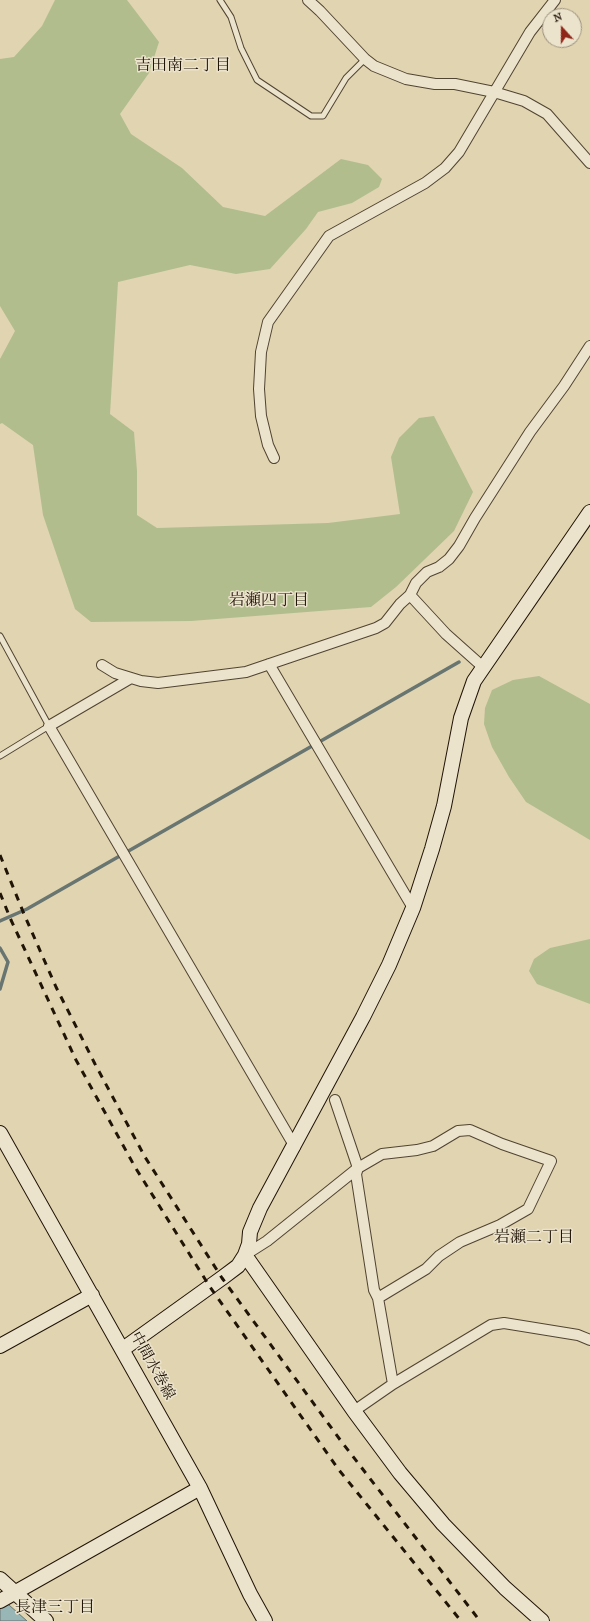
<!DOCTYPE html>
<meta charset="utf-8">
<style>
body{margin:0}
#map{position:relative;width:590px;height:1621px;overflow:hidden;background:#e1d4b1;font-family:"IM FELL French Canon",serif}
canvas{display:block}
.north{position:absolute;left:542px;top:8px;width:40px;height:40px;box-sizing:border-box;background:#ece3cc;border:1px solid #9a907d;border-radius:50%;rotate:339deg;font-size:11px;font-weight:700;line-height:16px;text-align:center;color:#201407}
.north::after{content:'';display:block;margin:auto;width:14px;height:18px;background:#8f2418;clip-path:polygon(50% 0,100% 100%,50% 72%,0 100%)}
</style>
<div id="map">
<canvas width="590" height="1621"></canvas>
<div class="north">N</div>
</div>
<script>
const g = document.querySelector('canvas').getContext('2d');
g.lineJoin = 'round';
function fillPath(path, color) { g.fillStyle = color; g.fill(path, 'evenodd'); }
const toPath = rows => new Path2D(rows.map(r => 'M' + r).join(''));
function strokePath(path, color, width, dash) { g.strokeStyle = color; g.lineWidth = width; g.lineCap = dash ? 'butt' : 'round'; g.setLineDash(dash || []); g.stroke(path); }
function label(font, color, halo, rows, align = 'center') {
  g.font = font + ' "IM FELL French Canon","Noto Serif JP",serif'; g.lineWidth = 3; g.setLineDash([]); g.textBaseline = 'middle'; g.strokeStyle = halo; g.fillStyle = color; for (const [text, x, y, turn = 0] of rows) {
    g.save(); g.translate(x, y); g.rotate((+turn || 0) * Math.PI / 180); g.textAlign = isNaN(turn) ? turn : align; if (halo) g.strokeText(text, 0, 0); g.fillText(text, 0, 0); g.restore();
  }
}
const green = toPath([
 [55,0,127,0,159,42,149,73,120,114,131,134,182,168,223,207,265,216,341,159,368,165,382,179,379,187,352,203,318,212,306,229,270,269,236,274,190,265,118,282,110,414,134,432,137,471,137,515,157,528,328,523,400,514,391,457,399,438,419,418,434,416,473,492,454,531,396,587,371,607,191,621,91,622,75,609,43,515,33,445,2,423,0,424,0,359,15,331,0,306,0,59,14,57,42,26],
 [539,676,590,704,590,840,526,802,509,777,492,747,484,724,485,708,492,690,513,680],
 [590,939,590,1004,537,984,529,971,534,959,550,948]
]);
const water = toPath([
 [0,1597,27,1621,0,1621,0,1597]
]);
const stream = toPath([
 [0,921,27,909,459,662],
 [0,948,8,962,0,989]
]);
const lane = toPath([
 [220,0,231,17,241,48,257,80,311,116,323,116,346,78,365,59],
 [0,636,49,726,0,756]
]);
const street = toPath([
 [308,0,320,11,365,59,374,66,406,79,435,84,455,84,494,92,524,101,547,114,590,163],
 [274,458,268,445,261,416,259,389,261,352,268,322,329,236,425,183,445,168,459,152,530,32,555,0],
 [410,595,446,634,483,667],
 [269,664,413,908],
 [102,665,115,673,141,681,158,683,246,672,376,628,385,623,400,604,410,595,416,583,427,572,439,567,449,559,459,546,475,518,530,432,564,386,590,346],
 [131,678,49,726,295,1147],
 [335,1100,358,1168,356,1174,374,1290,378,1298],
 [245,1255,267,1241,358,1168,382,1154,417,1150,433,1146,458,1131,470,1130,502,1144,551,1161,528,1209,500,1225,460,1242,439,1256,426,1269,378,1298,393,1384],
 [354,1411,393,1384,491,1325,504,1323,578,1335,590,1340]
]);
const secondary = toPath([
 [0,1133,200,1488,250,1594,265,1621],
 [245,1255,354,1411,400,1473,443,1524,505,1588,542,1621],
 [0,1346,92,1295],
 [123,1349,222,1278,238,1266,245,1255,249,1244,250,1232,260,1208,363,1017,389,965,413,908,432,849,444,806,461,718,474,681,590,512],
 [0,1579,46,1621],
 [0,1601,200,1488]
]);
const rail = toPath([
 [0,855,24,914,56,987,95,1064,145,1157,222,1278,341,1441,480,1621],
 [0,893,11,920,76,1060,135,1167,210,1287,339,1470,461,1621]
]);
const streetNames = [
 ["中間水巻線",152,1366,61]
];
const neighbourhoodNames = [
 ["吉田南二丁目",183,66],
 ["岩瀬四丁目",269,601],
 ["岩瀬二丁目",534,1238],
 ["長津三丁目",55,1608]
];
fillPath(green, '#b1bd8d');
fillPath(water, '#98b6b6');
strokePath(water, '#687570', 1);
strokePath(stream, '#687570', 3.5);
strokePath(lane, '#504432', 7);
strokePath(street, '#504432', 12);
strokePath(secondary, '#201407', 16);
strokePath(lane, '#ece3cc', 5);
strokePath(street, '#ece3cc', 10);
strokePath(secondary, '#ece3cc', 14);
strokePath(rail, '#201407', 3, [7, 7]);
label('15px', '#201407', '#ece3cc', streetNames);
label('16px', '#201407', '#ece3cc', neighbourhoodNames);
</script>
